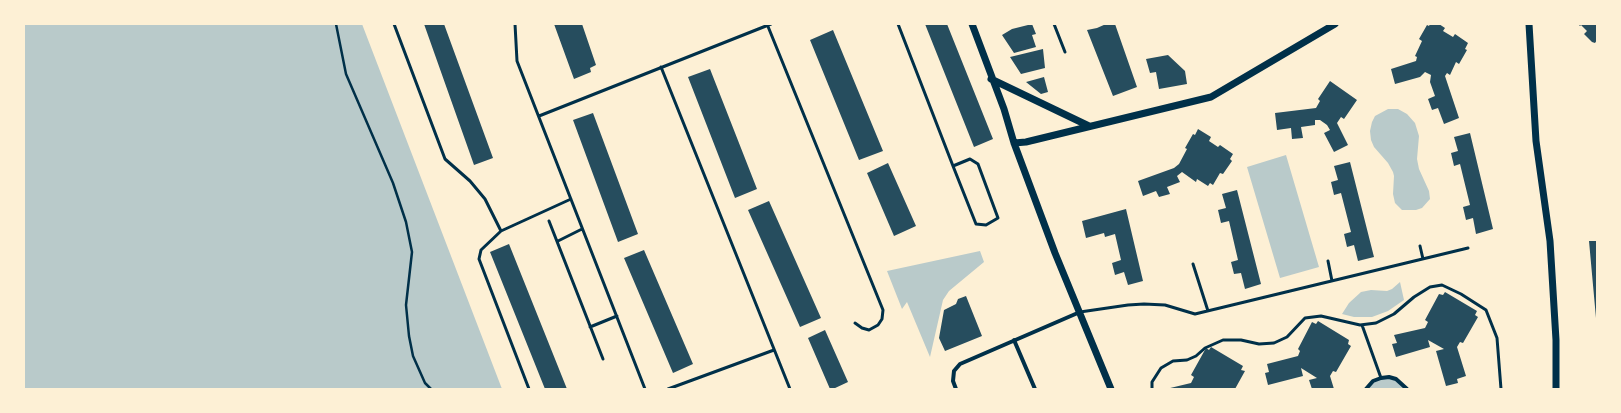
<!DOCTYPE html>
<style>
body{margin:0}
#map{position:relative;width:1621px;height:413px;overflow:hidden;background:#fdf0d5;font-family:Helvetica,sans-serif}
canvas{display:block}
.frame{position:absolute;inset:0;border:25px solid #fdf0d5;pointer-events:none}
</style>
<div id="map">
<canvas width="1621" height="413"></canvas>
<div class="frame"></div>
</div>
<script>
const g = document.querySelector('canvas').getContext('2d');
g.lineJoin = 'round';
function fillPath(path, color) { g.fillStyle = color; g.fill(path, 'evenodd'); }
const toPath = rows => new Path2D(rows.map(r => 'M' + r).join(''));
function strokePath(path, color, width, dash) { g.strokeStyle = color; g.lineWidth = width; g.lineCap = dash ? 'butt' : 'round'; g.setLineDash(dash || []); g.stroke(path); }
const green = toPath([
 [24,24,362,24,502,389,24,389],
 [1388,109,1398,109,1407,114,1415,123,1419,136,1417,159,1419,169,1429,191,1430,199,1422,208,1416,210,1402,210,1395,203,1393,194,1394,176,1393,172,1388,163,1374,147,1371,140,1370,131,1372,122,1375,116],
 [1286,155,1319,267,1280,278,1247,167],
 [980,251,984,262,949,291,943,300,930,357,907,302,902,309,887,271],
 [1400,282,1404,300,1388,311,1372,317,1354,317,1342,314,1349,303,1361,292,1371,290,1387,291,1392,289],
 [1389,378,1396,380,1406,389,1368,389,1374,382,1381,379]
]);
const building = toPath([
 [424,24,444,24,493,158,474,165],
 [554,24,582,24,596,65,590,68,591,72,574,79],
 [925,24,947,24,993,139,974,147],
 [1032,24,1036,34,1032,35,1036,47,1014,53,1002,35,1012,29],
 [1106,24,1115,24,1137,87,1113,96,1087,30,1097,28],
 [1430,24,1439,24,1445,28,1443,31,1453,37,1455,34,1468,43,1465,49,1467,50,1459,64,1456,62,1450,75,1447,73,1445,76,1459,118,1444,124,1438,108,1432,110,1428,99,1435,96,1430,82,1431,75,1425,72,1420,77,1395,84,1391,69,1416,61,1417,57,1415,56,1422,41,1419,39,1427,25,1429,26],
 [1578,24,1597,24,1597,40,1595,43,1592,42,1584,34,1587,31,1581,25,1580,26],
 [833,30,883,151,859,160,810,40],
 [1043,49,1045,68,1021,74,1010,57],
 [1168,55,1185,71,1187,84,1159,89,1156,72,1150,73,1146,59],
 [710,69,757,189,735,198,688,77],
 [1044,77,1048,92,1041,94,1026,82],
 [1330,81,1357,100,1344,119,1341,117,1337,123,1348,145,1334,152,1324,133,1330,130,1327,125,1320,120,1315,120,1315,125,1301,127,1303,138,1292,139,1291,128,1277,130,1275,113,1316,108,1320,101,1318,99],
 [593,113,638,234,618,242,573,120],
 [1198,129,1211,137,1209,141,1218,147,1220,145,1233,154,1230,159,1232,161,1223,174,1220,173,1213,185,1210,183,1208,186,1197,179,1196,182,1182,172,1177,176,1180,182,1167,187,1170,194,1159,197,1156,191,1143,196,1138,181,1174,168,1179,164,1187,149,1185,148,1193,134,1195,135],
 [1470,133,1493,229,1476,234,1473,218,1466,220,1463,207,1470,205,1460,164,1454,166,1451,153,1458,151,1454,137],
 [1350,162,1374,257,1358,261,1354,245,1347,247,1344,234,1351,232,1341,193,1334,195,1331,182,1338,180,1334,166],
 [888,163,916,226,894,236,867,173],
 [1237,190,1261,284,1245,289,1241,273,1234,274,1231,262,1238,260,1229,221,1221,223,1218,210,1226,208,1222,194],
 [769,201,821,318,800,327,748,210],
 [1126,209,1143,281,1128,285,1124,272,1115,275,1112,263,1121,260,1115,234,1105,237,1104,233,1086,238,1082,221],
 [1589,241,1597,241,1597,318,1596,318],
 [509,244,567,389,545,389,490,252],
 [644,250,693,364,673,373,624,258],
 [1445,292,1477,311,1475,315,1478,317,1463,343,1460,342,1457,347,1466,376,1457,379,1458,383,1446,386,1436,351,1444,349,1428,340,1430,347,1396,357,1392,344,1397,343,1394,335,1425,328,1428,322,1425,320,1439,294,1443,295],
 [966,296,982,336,945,351,939,338,944,310,956,304,958,299],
 [1318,321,1349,340,1348,344,1351,346,1336,372,1333,371,1330,376,1334,389,1312,389,1309,380,1317,378,1301,368,1303,376,1268,385,1265,373,1269,372,1267,364,1298,356,1300,351,1298,349,1312,322,1316,324],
 [825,330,848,382,833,389,830,389,808,338],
 [1211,347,1243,366,1241,370,1245,371,1235,389,1166,389,1191,383,1194,377,1191,375,1206,348,1209,350]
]);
const path = toPath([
 [336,24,346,74,393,183,406,222,412,252,406,305,409,336,413,356,425,383,431,389]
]);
const service = toPath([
 [394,24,445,159,470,181,485,199,501,231],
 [515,24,517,61,645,389],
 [767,24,883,310,882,319,878,325,869,330,862,328,855,323],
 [898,24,953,166,976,224,986,225,998,218,978,164,970,159,953,166],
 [1054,24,1065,52],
 [661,67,790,389],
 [539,116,771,24],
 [549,221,603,359],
 [558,241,582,229],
 [1420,246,1423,259],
 [1328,261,1332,281],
 [1193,264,1208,311],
 [1080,312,1128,305,1144,304,1165,305,1195,314,1468,248],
 [1362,325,1381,378],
 [590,327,617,316],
 [529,389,479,259,481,250,501,231,571,199],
 [668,389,774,350],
 [1152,389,1152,382,1161,368,1173,361,1187,360,1196,356,1205,348,1223,340,1241,340,1259,344,1274,343,1287,337,1305,318,1321,316,1360,325,1376,323,1394,314,1414,297,1430,287,1442,285,1461,294,1486,310,1497,338,1501,389]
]);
const minor = toPath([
 [1014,340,1035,389],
 [956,389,953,381,954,371,960,364,1080,312],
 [1366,389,1373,381,1381,378,1389,377,1396,379,1407,389]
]);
const tertiary = toPath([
 [972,24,1004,109,1014,143,1055,253,1111,389],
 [1529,24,1536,141,1550,241,1556,340,1556,389],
 [991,79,1089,126],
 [1014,143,1026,142,1211,97,1335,24]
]);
fillPath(green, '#b9caca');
fillPath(building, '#264d5e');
strokePath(path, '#003049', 2.5);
strokePath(service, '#003049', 3);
strokePath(minor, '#003049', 4);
strokePath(tertiary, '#003049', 7);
</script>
